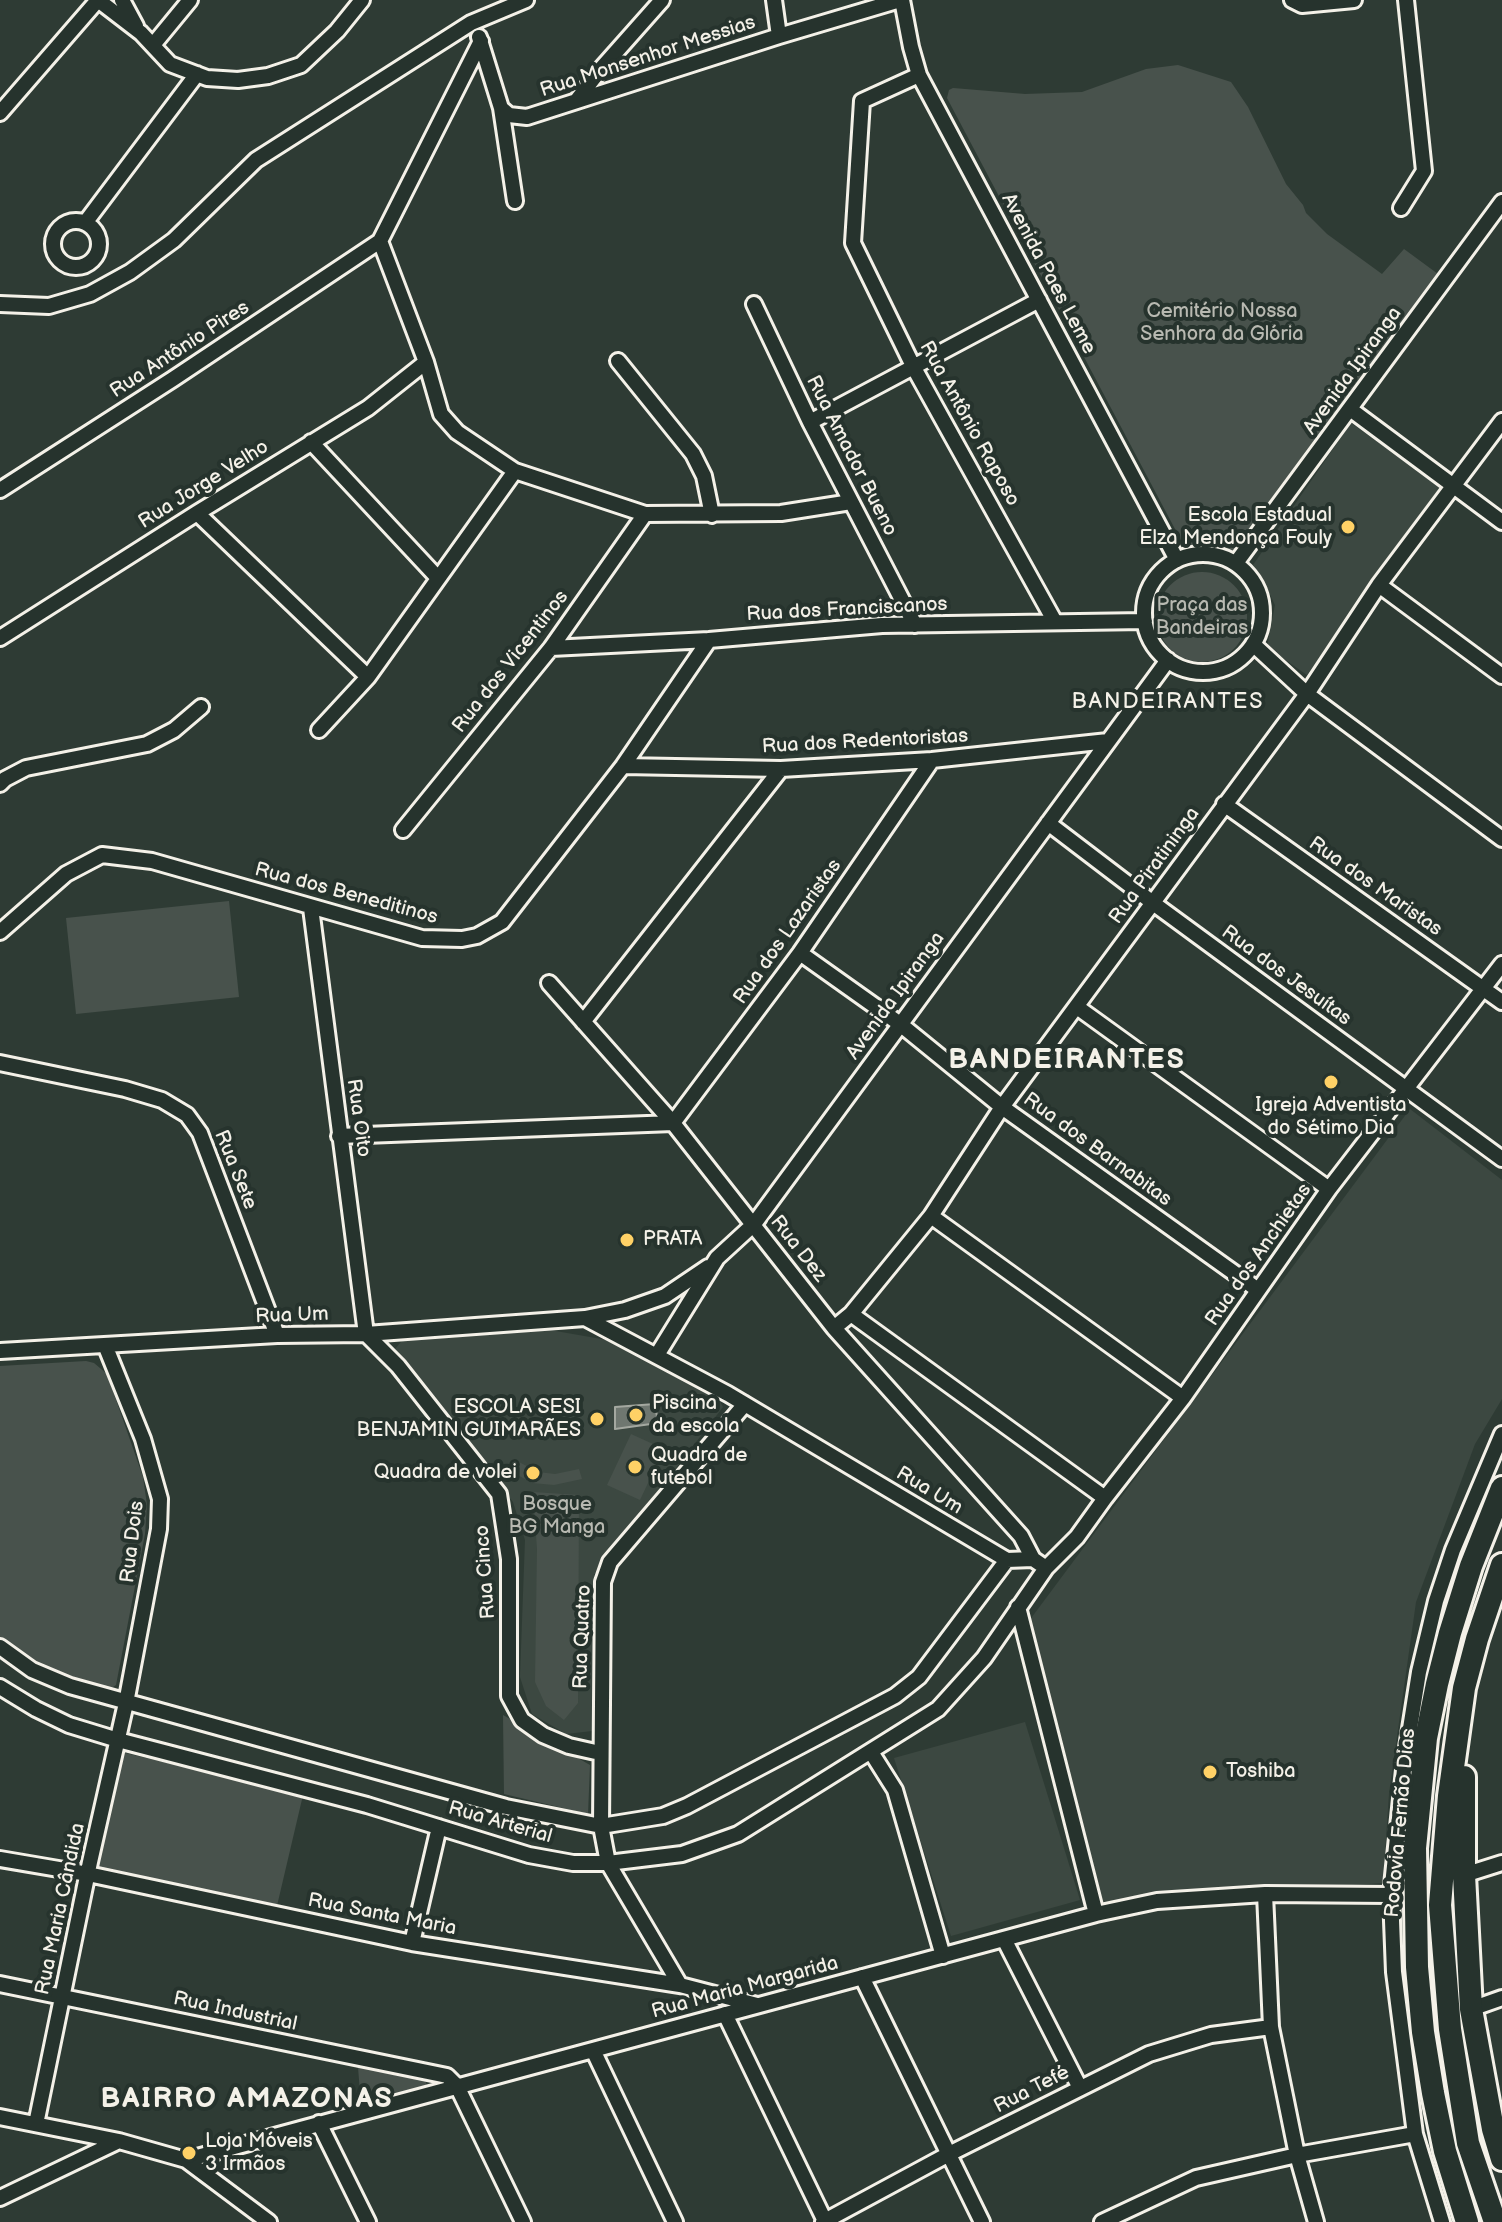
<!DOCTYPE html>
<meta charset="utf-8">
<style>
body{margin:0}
canvas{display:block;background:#2e3b34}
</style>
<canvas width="1502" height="2222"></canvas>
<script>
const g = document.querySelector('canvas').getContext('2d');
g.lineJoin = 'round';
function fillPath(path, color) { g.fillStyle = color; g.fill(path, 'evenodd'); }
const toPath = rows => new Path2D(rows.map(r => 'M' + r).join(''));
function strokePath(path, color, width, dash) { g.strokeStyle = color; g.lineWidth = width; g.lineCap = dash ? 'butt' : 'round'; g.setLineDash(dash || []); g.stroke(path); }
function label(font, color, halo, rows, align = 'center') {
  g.font = font + ' "Balsamiq Sans",sans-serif'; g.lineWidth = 8; g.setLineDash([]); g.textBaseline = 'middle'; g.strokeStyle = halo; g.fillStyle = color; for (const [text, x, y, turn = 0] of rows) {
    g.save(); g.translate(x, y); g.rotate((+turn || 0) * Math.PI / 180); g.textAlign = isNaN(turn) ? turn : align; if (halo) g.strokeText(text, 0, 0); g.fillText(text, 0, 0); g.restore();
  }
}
const built = toPath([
 [1351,423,1444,489,1307,675,1267,647,1275,605,1266,586,1253,565],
 [1410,1109,1502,1180,1502,1399,1475,1444,1416,1602,1389,1793,1383,1883,1099,1902,1029,1621],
 [527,1326,607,1340,717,1396,723,1407,594,1575,592,1731,566,1734,532,1714,520,1677,525,1540,513,1502,395,1349,406,1336],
 [1025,1722,1080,1900,951,1936,894,1758]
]);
const green = toPath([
 [1178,65,1231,82,1248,107,1286,184,1303,205,1306,213,1327,234,1382,274,1404,249,1438,274,1231,553,1184,546,947,98,949,90,953,88,1025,94,1082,92,1146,69],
 '1157 617a45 45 0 1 1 90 0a45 45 0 1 1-90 0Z',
 [229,901,239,997,76,1014,66,918],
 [86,1361,94,1363,107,1374,143,1477,147,1505,145,1534,116,1685,110,1689,101,1690,34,1664,0,1640,0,1366],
 [631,1434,664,1449,640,1500,607,1485],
 [519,1462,538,1472,555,1474,579,1469,582,1479,554,1485,532,1483,514,1473,512,1469,514,1464],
 [533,1492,579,1495,578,1703,564,1720,546,1706,535,1682,537,1549],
 [503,1715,590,1765,588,1814,504,1794],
 [121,1752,303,1795,276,1910,94,1867],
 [358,2067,424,2077,427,2086,426,2088,361,2105]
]);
const water = toPath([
 [655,1404,658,1423,615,1429,615,1407,655,1404]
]);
const minor = toPath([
 [122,0,136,26],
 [774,0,779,36],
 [902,0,911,47,919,75,1177,560],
 [1292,0,1302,5,1354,0],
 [479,37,501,108,515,201],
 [481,41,380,241,426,362,441,414,457,432,515,471,645,514,781,513,851,502],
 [153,45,190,0],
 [919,75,862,101,853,243,914,368,1055,622],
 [577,100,600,70,662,0],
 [501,108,509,115,527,117,779,36,900,0],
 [0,113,98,0,141,33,170,64,207,78,238,80,268,76,301,65,337,31,362,0],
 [1401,208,1424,171,1406,0],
 '53 244a23 23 0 1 1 46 0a23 23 0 1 1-46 0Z',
 [85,223,197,74],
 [0,304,49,306,90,294,130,272,174,240,256,160,471,23,526,0],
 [754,304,810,422,915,625],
 [618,361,693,454,704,476,712,515],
 [1350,409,1502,522],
 [810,422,1039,300],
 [311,442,437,577],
 [0,490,173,379,380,241],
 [197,513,368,677],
 '1144 613a59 59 0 1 1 118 0a59 59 0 1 1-118 0Z',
 [1236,563,1502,202],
 [1379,585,1502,676],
 [0,638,197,513,368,408,426,362],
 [1253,644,1307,694,1502,839],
 [551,648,709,640,882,625,1145,621],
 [319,730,368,677,515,471],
 [623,766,781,769,932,760,1108,741],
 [0,784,5,779,26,768,147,744,174,730,201,707],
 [1224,804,1502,1002],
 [1048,823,1153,903,1502,1159],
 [403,830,551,648,645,514],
 [311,908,366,1334,398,1366,499,1494,509,1559,509,1696,522,1720,543,1735,569,1746,600,1753],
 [0,932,66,874,102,855,152,861,422,938,462,939,477,936,502,922,623,766,709,640],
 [800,953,900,1024,1002,1107,1258,1290],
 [549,983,673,1123,834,1328,1021,1536,1033,1559],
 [1077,1007,1329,1189],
 [583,1022,781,769],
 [0,1063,125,1089,162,1100,187,1115,200,1133,277,1335],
 [339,1136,673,1123,800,953,932,760],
 [931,1216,1183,1398],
 [851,1314,1105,1498],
 [585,1318,625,1310,665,1296,708,1267],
 [834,1328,851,1314,931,1216,1002,1107,1307,694,1379,585,1502,421],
 [0,1351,277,1335,366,1334,585,1318,728,1394,1007,1560,1033,1559,1046,1568],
 [657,1355,717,1258,754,1224,1168,660],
 [1018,1607,1096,1914],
 [0,1647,32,1670,70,1686,506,1807,601,1826,663,1816,687,1806,895,1696,919,1677,1007,1560],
 [0,1687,36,1709,69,1725,118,1740,367,1805,529,1855,573,1863,608,1863,682,1854,738,1834,938,1709,984,1658,1046,1568,1077,1537,1105,1498,1183,1398,1329,1189,1502,964],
 [871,1752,895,1790,943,1956],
 [0,1859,88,1874,412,1943,680,1985,757,2005],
 [1464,1875,1502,1863],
 [1265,1894,1271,2027,1297,2155,1316,2222],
 [1004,1939,1080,2088],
 [412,1943,439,1827],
 [862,1977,982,2222],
 [0,1984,447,2076,457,2086,523,2222],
 [680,1985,608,1863,601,1826,603,1582,610,1562,745,1404],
 [1471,2009,1502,1998],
 [725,2014,825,2221],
 [593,2050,675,2222],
 [0,2117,119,2141,186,2160,1096,1914,1157,1901,1265,1894,1391,1895],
 [319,2123,368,2222],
 [36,2124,90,1862,126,1703,159,1529,160,1499,143,1439,105,1345],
 [186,2160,269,2222],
 [0,2198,119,2141],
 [823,2222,949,2154,1149,2054,1211,2035,1271,2027],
 [1102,2222,1196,2178,1297,2155,1415,2134],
 [1442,2222,1415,2134,1394,1972,1391,1895,1405,1760,1419,1672,1436,1601,1453,1550,1502,1434]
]);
const highway = toPath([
 [1464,1777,1464,1875,1471,2009,1493,2129,1502,2159],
 [1467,2222,1445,2151,1433,2093,1423,2032,1417,1967,1415,1848,1426,1738,1437,1684,1450,1633,1471,1566,1502,1488],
 [1495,2222,1468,2143,1450,2029,1440,1905,1449,1796,1464,1688,1477,1639,1502,1565]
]);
const markers = [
 [1348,527,8,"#ffd166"],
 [1331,1082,8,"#ffd166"],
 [627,1240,8,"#ffd166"],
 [636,1415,8,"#ffd166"],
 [597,1419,8,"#ffd166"],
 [635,1467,8,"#ffd166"],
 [533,1473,8,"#ffd166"],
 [1210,1772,8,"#ffd166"],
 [189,2153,8,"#ffd166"]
];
const streetNames = [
 ["Rua Monsenhor Messias",648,57,-18],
 ["Avenida Paes Leme",1048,274,62],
 ["Rua Antônio Pires",180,350,-33],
 ["Avenida Ipiranga",1353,371,-54],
 ["Rua Antônio Raposo",969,424,61],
 ["Rua Amador Bueno",851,456,63],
 ["Rua Jorge Velho",204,485,-32],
 ["Rua dos Franciscanos",847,610,-3],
 ["Rua dos Vicentinos",511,662,-52],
 ["Rua dos Redentoristas",865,742,-3],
 ["Rua Piratininga",1155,866,-54],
 ["Rua dos Maristas",1375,887,35],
 ["Rua dos Beneditinos",346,894,15],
 ["Rua dos Lazaristas",788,932,-55],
 ["Rua dos Jesuítas",1286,976,36],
 ["Avenida Ipiranga",896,996,-54],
 ["Rua Oito",358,1118,82],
 ["Rua dos Barnabitas",1097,1150,36],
 ["Rua Sete",235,1170,68],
 ["Rua Dez",798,1249,52],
 ["Rua dos Anchietas",1259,1255,-55],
 ["Rua Um",292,1316,-2],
 ["Rua Um",929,1491,31],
 ["Rua Dois",133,1542,-83],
 ["Rua Cinco",486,1572,-94],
 ["Rua Quatro",583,1637,-88],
 ["Rua Arterial",500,1823,16],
 ["Rodovia Fernão Dias",1401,1823,-85],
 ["Rua Maria Cândida",61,1909,-78],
 ["Rua Santa Maria",382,1915,11],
 ["Rua Maria Margarida",745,1988,-15],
 ["Rua Industrial",235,2012,12],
 ["Rua Tefé",1032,2090,-27]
];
const parkNames = [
 ["Cemitério Nossa",1222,312],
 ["Senhora da Glória",1222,335],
 ["Praça das",1202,606],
 ["Bandeiras",1202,629],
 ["Bosque",557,1505],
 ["BG Manga",557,1528]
];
const poiNames = [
 ["Escola Estadual",1332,516,"right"],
 ["Elza Mendonça Fouly",1332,539,"right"],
 ["Igreja Adventista",1331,1106,"center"],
 ["do Sétimo Dia",1331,1129,"center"],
 ["PRATA",643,1240],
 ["Piscina",652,1404],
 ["da escola",652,1427],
 ["ESCOLA SESI",581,1408,"right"],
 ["BENJAMIN GUIMARÃES",581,1431,"right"],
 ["Quadra de",651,1456],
 ["futebol",651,1479],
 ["Quadra de volei",517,1473,"right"],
 ["Toshiba",1226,1772],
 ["Loja Móveis",205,2142],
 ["3 Irmãos",205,2165]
];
const neighbourhoodNames = [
 ["BANDEIRANTES",1168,702]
];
const districtNames = [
 ["BANDEIRANTES",1067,1061],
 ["BAIRRO AMAZONAS",247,2100]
];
fillPath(built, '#3c4841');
fillPath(green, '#48524c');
fillPath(water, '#6f7770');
strokePath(water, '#a4a8a0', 2);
strokePath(minor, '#f4f1e8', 20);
strokePath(highway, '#f4f1e8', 28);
strokePath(minor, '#26332d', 14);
strokePath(highway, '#26332d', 22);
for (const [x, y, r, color] of markers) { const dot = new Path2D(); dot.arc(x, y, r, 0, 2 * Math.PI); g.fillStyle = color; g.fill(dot); strokePath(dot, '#26332d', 3); }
label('20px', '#f4f1e8', '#26332d', streetNames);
label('20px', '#b8b9b1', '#26332d', parkNames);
label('20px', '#f4f1e8', '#26332d', poiNames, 'left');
g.letterSpacing = '2px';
label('22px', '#f4f1e8', '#26332d', neighbourhoodNames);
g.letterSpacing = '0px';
g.letterSpacing = '2px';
label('bold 28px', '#f4f1e8', '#26332d', districtNames);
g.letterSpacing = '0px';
</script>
